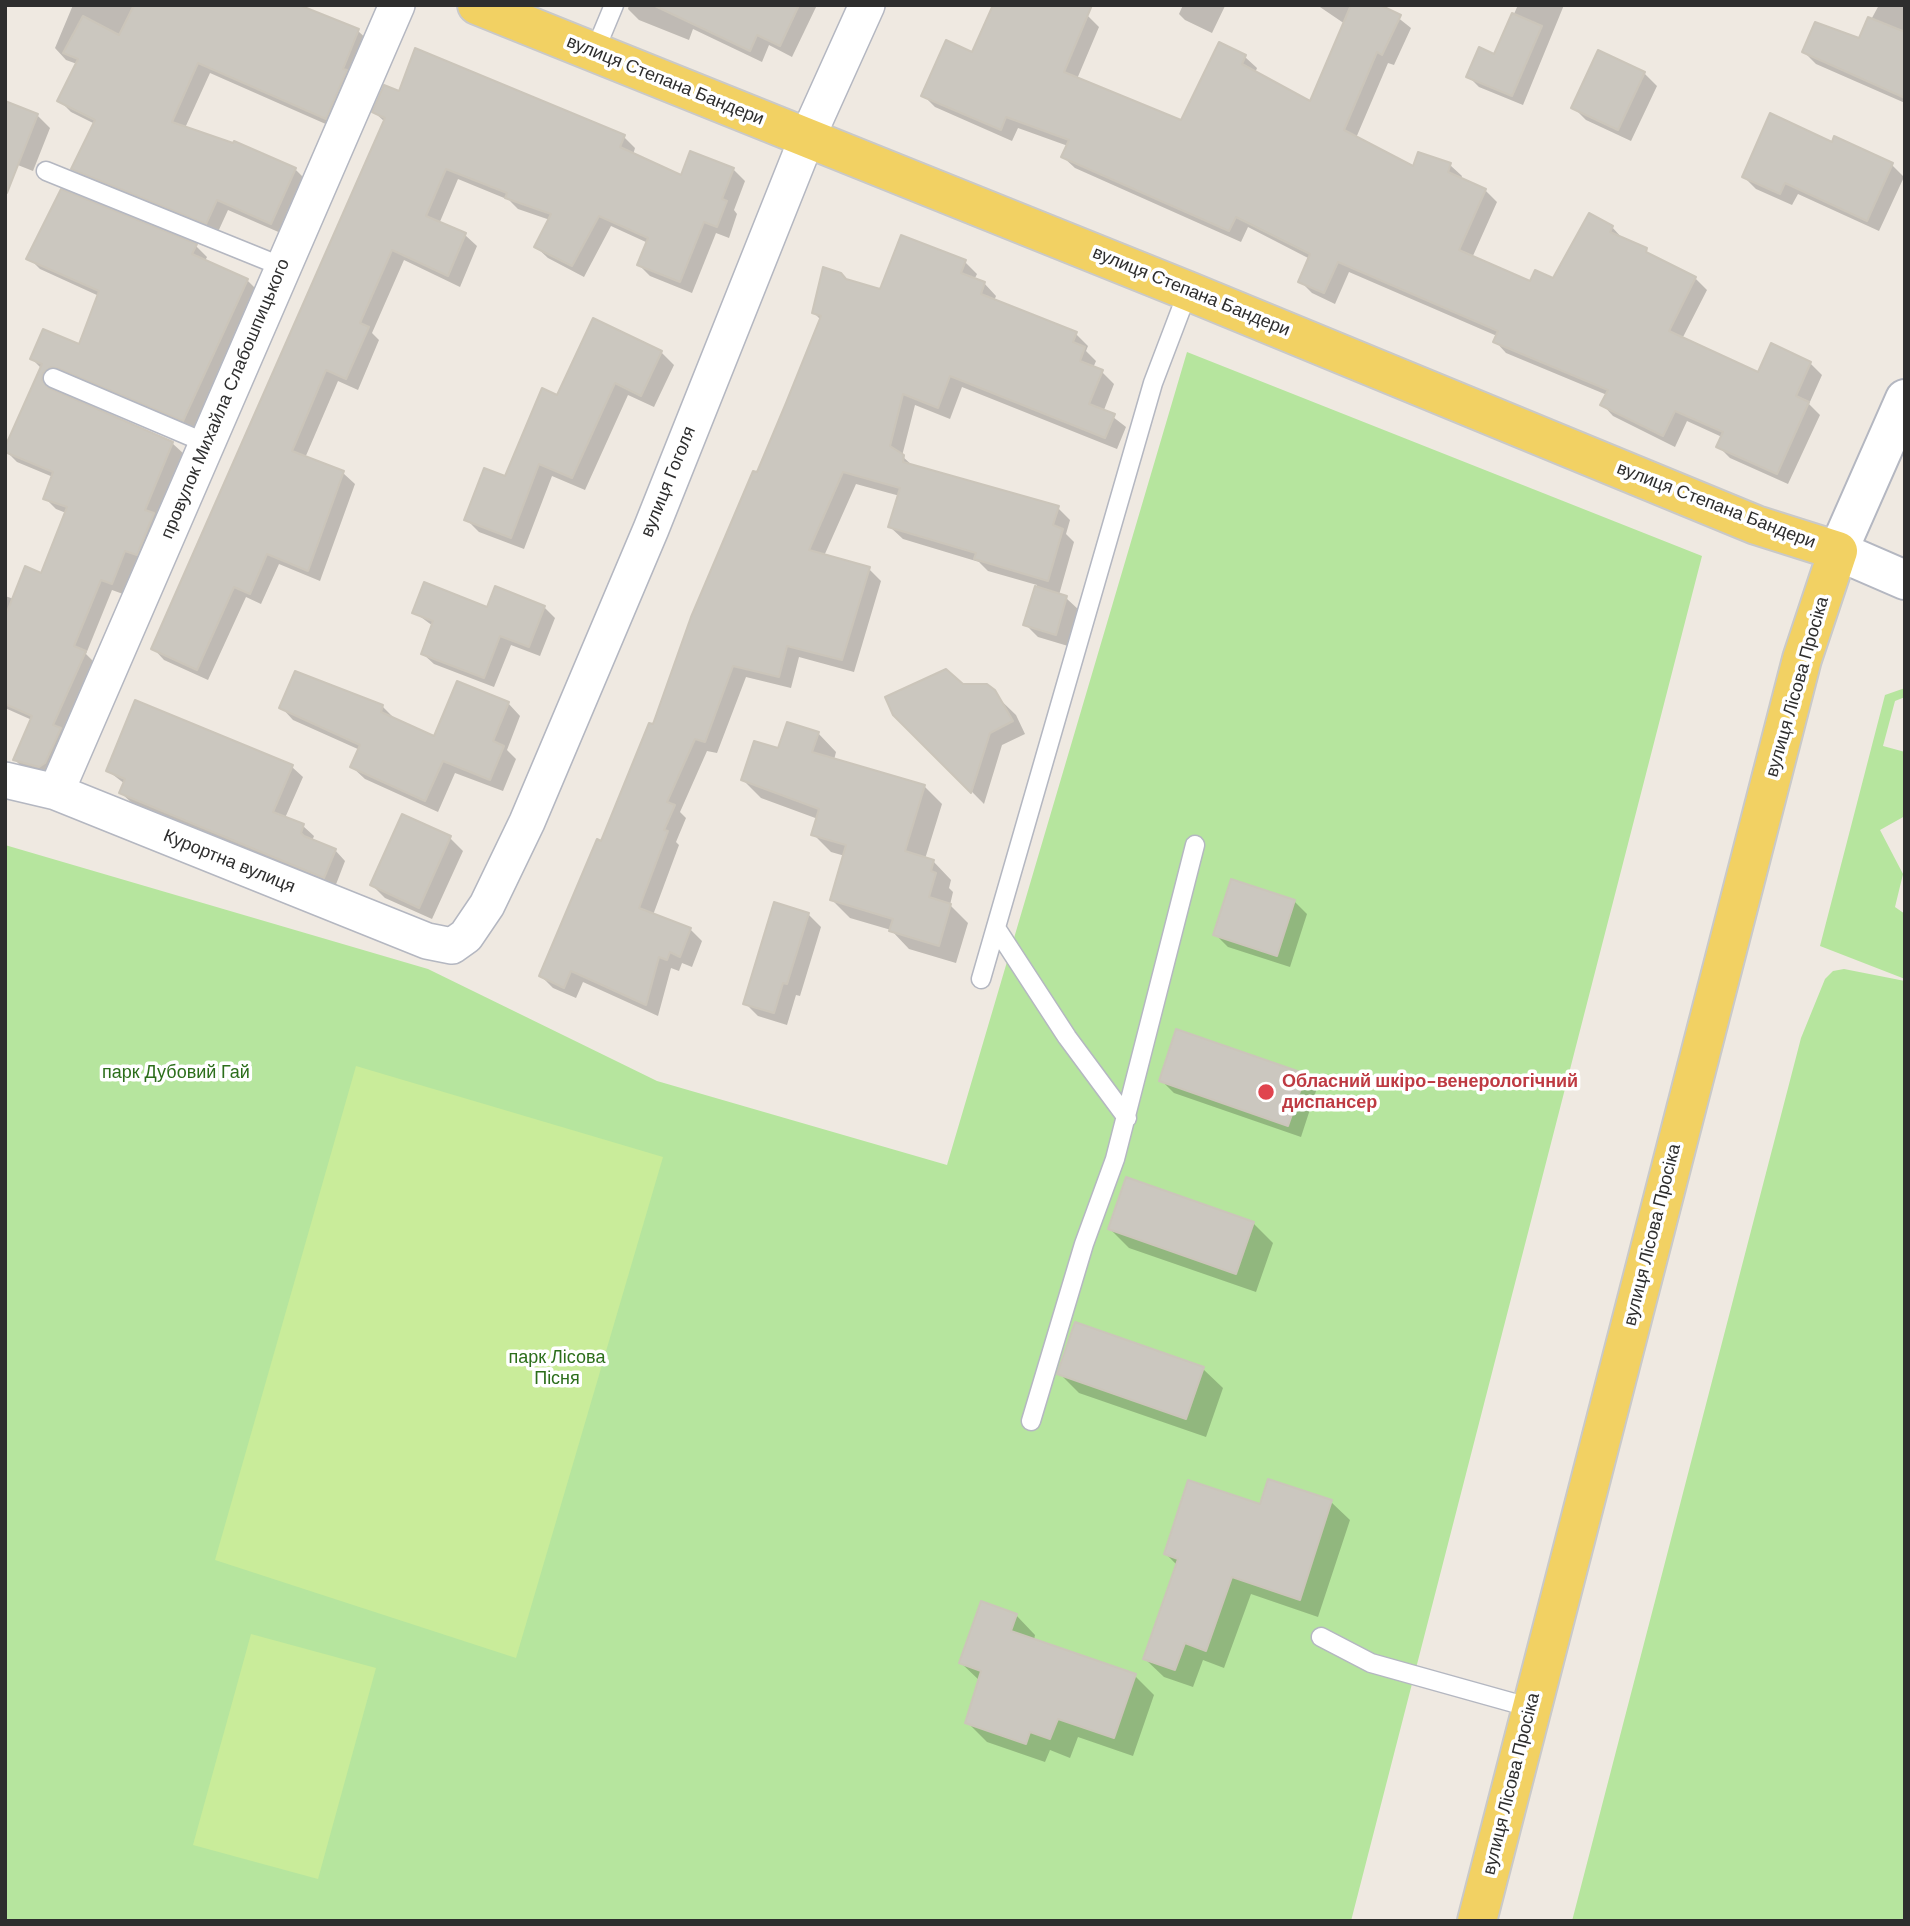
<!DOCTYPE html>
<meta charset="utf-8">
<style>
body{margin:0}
#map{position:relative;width:1910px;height:1926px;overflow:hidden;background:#efe9e1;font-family:"DM Sans",sans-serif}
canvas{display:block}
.frame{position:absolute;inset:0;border:7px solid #2e2e2e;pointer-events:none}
</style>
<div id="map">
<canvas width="1910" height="1926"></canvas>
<div class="frame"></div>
</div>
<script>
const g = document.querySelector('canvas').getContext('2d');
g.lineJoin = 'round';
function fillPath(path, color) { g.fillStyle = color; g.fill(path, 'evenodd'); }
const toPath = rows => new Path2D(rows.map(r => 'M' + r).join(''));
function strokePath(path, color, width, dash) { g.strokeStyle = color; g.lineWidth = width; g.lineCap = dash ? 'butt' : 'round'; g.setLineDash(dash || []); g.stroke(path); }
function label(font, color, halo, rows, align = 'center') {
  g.font = font + ' "DM Sans",sans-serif'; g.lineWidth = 7; g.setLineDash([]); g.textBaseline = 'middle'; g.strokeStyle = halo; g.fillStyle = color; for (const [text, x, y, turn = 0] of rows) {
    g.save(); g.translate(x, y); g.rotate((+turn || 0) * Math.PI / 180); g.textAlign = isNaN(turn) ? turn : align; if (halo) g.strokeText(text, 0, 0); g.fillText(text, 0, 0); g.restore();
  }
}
const green = toPath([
 [1187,352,1702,556,1351,1921,5,1921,5,845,428,969,657,1081,947,1165],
 [1905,688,1905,697,1895,701,1883,746,1905,752,1905,816,1880,830,1903,874,1895,907,1905,914,1905,979,1820,946,1885,695],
 [1844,969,1905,981,1905,1921,1572,1921,1801,1038,1825,979,1833,971]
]);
const pitch = toPath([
 [356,1066,663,1157,516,1658,215,1560],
 [251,1634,376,1668,318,1879,193,1845]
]);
const shadow = toPath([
 [73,5,295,5,358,31,370,42,337,129,210,73,185,128,295,169,306,180,283,234,228,210,217,234,84,180,73,168,95,124,71,112,59,100,77,64,66,60,55,48],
 [629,5,817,5,792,57,769,45,762,62,693,29,689,40,639,20,628,9],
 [1183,5,1224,5,1225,6,1212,33,1185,20,1179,14],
 [1317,5,1382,5,1411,28,1394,65,1388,63,1356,138,1414,169,1450,165,1462,176,1461,179,1485,190,1497,202,1472,258,1531,284,1554,281,1612,227,1623,239,1695,278,1707,290,1682,339,1758,374,1810,363,1822,375,1809,404,1820,415,1788,484,1730,458,1718,446,1722,437,1687,421,1675,447,1613,416,1602,404,1607,395,1506,353,1495,341,1497,336,1349,272,1335,304,1312,293,1300,281,1310,259,1248,227,1241,242,1075,168,1063,157,1068,146,1018,128,1012,141,935,107,923,95,973,54,1087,15,1099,27,1077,79,1182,122,1220,44,1245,57,1257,68,1255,73,1311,103,1345,24],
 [1518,5,1564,5,1523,105,1479,87,1469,77,1495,56],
 [1879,5,1905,5,1905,103,1816,64,1804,52,1860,40],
 [1644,73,1657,86,1631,141,1586,120,1573,107],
 [399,94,624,137,635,148,633,155,682,177,691,153,733,169,745,181,734,210,737,214,729,238,716,233,692,293,650,276,639,265,648,243,611,226,584,277,548,258,536,247,550,220,518,209,509,200,458,179,439,224,465,235,477,246,460,287,404,260,372,333,379,340,358,390,338,381,305,458,343,473,355,484,320,581,279,564,261,604,246,597,208,680,164,660,153,648,385,122,374,112],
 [37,115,50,128,33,171,5,160],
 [1833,144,1892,165,1904,177,1879,231,1798,194,1792,205,1756,189,1744,177],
 [196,246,207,257,205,261,247,280,258,291,194,431,53,384,52,392,172,443,184,454,148,565,136,561,123,594,112,590,86,654,96,664,56,774,26,771,15,760,32,720,5,708,5,596,14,599,42,575,66,513,56,509,45,498,53,477,17,462,6,451,42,369,32,359,80,346,99,296,40,269,29,258],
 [965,262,977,274,974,280,984,283,996,296,994,301,1076,334,1088,346,1086,351,1096,361,1093,368,1102,372,1114,384,1104,410,1126,427,1117,449,962,387,950,419,915,405,902,456,914,467,1058,508,1070,520,1066,534,1074,542,1059,595,1066,598,1079,610,1068,646,1038,637,1025,624,1037,585,988,571,979,562,903,539,890,527,900,496,856,484,824,556,869,569,881,581,854,672,799,657,791,688,746,677,717,753,707,751,680,812,686,818,676,842,679,845,653,915,690,929,702,941,692,967,682,963,679,971,671,968,658,1016,583,982,576,998,553,988,541,976,654,727,821,320,814,313,847,281,881,291],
 [661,352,674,365,654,407,628,395,585,490,552,476,524,549,479,532,466,519,506,478,558,397],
 [544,607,555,618,540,656,511,645,494,687,434,664,423,654,433,626,414,612],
 [986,686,1016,715,1025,734,1002,745,984,804,895,714],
 [508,703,520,716,507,750,516,759,503,791,455,773,438,812,365,779,352,767,360,750,293,720,281,707,383,707,395,719,435,738],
 [818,733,836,752,834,760,924,786,942,804,925,859,933,861,951,880,949,888,953,892,950,905,968,923,956,963,909,949,891,930,850,918,832,900,845,856,831,852,813,834,818,819,761,798,743,780,779,751],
 [292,767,303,777,285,818,303,826,314,836,312,841,335,850,345,861,335,887,132,803,121,793,125,784,108,771],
 [403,816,450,838,463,851,432,919,385,898,372,885],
 [1294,901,1307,914,1290,967,1228,947,1215,934],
 [808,914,821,927,800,996,796,995,787,1025,758,1016,745,1003],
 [1305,1076,1317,1088,1301,1137,1174,1093,1161,1080],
 [1253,1223,1273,1243,1256,1292,1129,1248,1110,1229],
 [1203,1369,1223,1388,1206,1437,1079,1393,1059,1373],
 [1269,1482,1331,1502,1350,1520,1318,1617,1251,1594,1224,1668,1203,1660,1193,1687,1164,1677,1145,1659,1178,1566,1166,1554,1261,1506],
 [1016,1615,1035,1635,1034,1640,1135,1676,1154,1695,1133,1756,1078,1737,1070,1758,1050,1750,1045,1762,987,1742,967,1722,980,1681,961,1663]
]);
const building = toPath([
 [134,5,299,5,359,29,343,69,347,70,326,119,198,63,172,122,233,143,234,141,296,168,271,224,217,200,206,224,71,169,95,120,57,101,78,59,63,53,83,16,119,35,134,5],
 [653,5,799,5,780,46,757,35,750,51,653,5],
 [993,5,1092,5,1064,72,1181,120,1219,42,1246,55,1242,64,1310,101,1351,5,1380,5,1401,15,1382,55,1377,52,1344,130,1413,166,1418,152,1451,163,1448,172,1486,189,1459,250,1530,281,1535,270,1553,278,1589,213,1613,226,1610,232,1647,248,1646,252,1696,277,1669,331,1758,372,1771,343,1811,362,1796,396,1809,402,1777,474,1716,447,1723,432,1675,411,1663,436,1600,405,1608,390,1493,342,1498,331,1338,262,1324,293,1298,282,1310,254,1236,217,1229,231,1061,157,1069,140,1006,117,1001,130,921,96,946,40,972,52,993,5],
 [1512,13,1542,26,1512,96,1466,77,1479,47,1494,54,1512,13],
 [1868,17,1905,32,1905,98,1802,52,1815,22,1859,38,1868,17],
 [415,48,625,135,620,147,681,175,690,151,734,168,722,199,727,201,717,227,704,222,680,282,637,265,648,238,599,216,572,266,534,247,551,214,505,198,507,193,446,169,426,216,466,233,448,276,392,250,360,323,369,327,346,379,326,370,292,451,344,471,308,571,267,554,250,594,234,587,197,670,151,649,385,118,372,112,384,85,399,91,415,48],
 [1598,50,1645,72,1618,130,1571,108,1598,50],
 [5,101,38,114,7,193,5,193,5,101],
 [1770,113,1832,142,1834,136,1893,163,1867,221,1785,183,1780,194,1742,177,1770,113],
 [61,189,197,244,192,254,248,279,183,421,57,368,51,367,43,373,42,380,49,388,173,442,145,510,154,513,137,555,125,551,112,584,101,580,74,646,86,651,53,725,61,728,45,763,39,767,13,760,32,716,5,704,5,617,25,566,41,573,67,507,43,499,53,472,5,452,5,447,42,364,30,359,43,329,79,344,99,291,26,259,61,189],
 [901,235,966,260,961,273,985,282,981,294,1077,332,1073,342,1085,347,1080,361,1103,370,1089,404,1115,414,1105,438,950,376,938,408,903,394,890,446,904,455,903,462,1059,506,1053,525,1063,529,1048,581,974,559,976,553,888,527,900,488,843,472,809,550,870,567,842,660,787,646,779,677,733,666,705,742,695,739,667,802,675,805,664,830,668,831,639,908,691,928,680,957,670,952,667,960,659,957,646,1005,571,971,564,988,539,976,597,839,601,841,649,723,653,724,691,617,753,471,757,472,786,403,821,316,812,313,823,267,841,273,846,279,880,289,901,235],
 [593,318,662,351,641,396,615,383,572,478,539,464,511,538,464,520,484,468,505,476,542,388,557,395,593,318],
 [424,582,487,607,495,586,545,606,529,647,500,636,484,678,421,654,433,621,412,613,424,582],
 [1035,586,1067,596,1056,635,1023,625,1035,586],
 [946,669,963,684,987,684,995,690,1013,721,990,733,971,793,893,715,885,697,946,669],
 [295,671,383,705,381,712,434,736,457,681,509,702,493,741,504,746,490,780,443,761,425,801,350,767,360,745,279,708,295,671],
 [135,700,293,765,273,812,304,824,301,833,304,836,336,849,324,878,119,793,125,779,106,771,135,700],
 [787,722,819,732,812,752,925,785,905,851,934,860,931,871,936,873,929,897,951,904,939,946,889,931,893,919,830,900,846,845,811,835,819,809,741,780,754,741,778,748,787,722],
 [402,814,451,836,419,908,370,885,402,814],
 [1231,879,1295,900,1277,956,1213,935,1231,879],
 [774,902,809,913,787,984,783,983,774,1013,743,1004,774,902],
 [1176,1029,1306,1074,1288,1126,1159,1081,1176,1029],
 [1126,1177,1254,1222,1236,1274,1108,1229,1126,1177],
 [1075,1322,1204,1367,1186,1419,1057,1374,1075,1322],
 [1268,1479,1332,1500,1300,1600,1232,1577,1206,1651,1185,1643,1175,1670,1143,1659,1178,1559,1164,1554,1188,1480,1260,1504,1268,1479],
 [981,1601,1017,1614,1011,1631,1136,1674,1114,1738,1058,1719,1050,1739,1030,1732,1026,1744,965,1723,981,1671,959,1663,981,1601]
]);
const service = toPath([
 [594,53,614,5],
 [46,171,283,267],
 [53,378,206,443],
 [996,928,1067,1037,1127,1118],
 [981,979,1153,383,1188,291],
 [1031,1421,1084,1244,1115,1159,1195,845],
 [1321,1637,1371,1663,1532,1708]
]);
const minor = toPath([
 [5,780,56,792,427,941,452,946,466,936,487,905,527,822,651,529,807,138,867,5],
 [56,792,397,5]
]);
const secondary = toPath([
 [1905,399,1838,551,1905,580]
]);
const primary = toPath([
 [477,5,1188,291,1756,525,1838,551,1802,659,1477,1921]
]);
const markers = [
 [1266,1092,9,"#e0444e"]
];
const streetNames = [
 ["вулиця Степана Бандери",665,81,22],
 ["вулиця Степана Бандери",1191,292,22],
 ["провулок Михайла Слабошпицького",226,399,-67],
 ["вулиця Гоголя",669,482,-68],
 ["вулиця Степана Бандери",1716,506,21],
 ["вулиця Лісова Просіка",1798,687,-74],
 ["Курортна вулиця",229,862,22],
 ["вулиця Лісова Просіка",1653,1235,-76],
 ["вулиця Лісова Просіка",1512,1784,-76]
];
const parkNames = [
 ["парк Дубовий Гай",176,1073],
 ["парк Лісова",557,1358],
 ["Пісня",557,1379]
];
const healthNames = [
 ["Обласний шкіро-венерологічний",1282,1082],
 ["диспансер",1282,1103]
];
fillPath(green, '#b6e59e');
fillPath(pitch, '#c9ec9a');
fillPath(shadow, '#0003');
fillPath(building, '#cbc7bf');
strokePath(building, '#cbc5ba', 2);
strokePath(service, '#b4b7c1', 21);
strokePath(minor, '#b4b7c1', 38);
strokePath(secondary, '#b4b7c1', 42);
strokePath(primary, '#c9c9c9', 42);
strokePath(service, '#fff', 18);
strokePath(minor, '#fff', 35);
strokePath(secondary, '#fff', 38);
strokePath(primary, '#f2d163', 38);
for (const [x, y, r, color] of markers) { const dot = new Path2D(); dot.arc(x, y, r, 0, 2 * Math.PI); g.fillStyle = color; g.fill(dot); strokePath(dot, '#fff', 2.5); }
label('18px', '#2e2e2e', '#fff', streetNames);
label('18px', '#2c6e1b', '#fff', parkNames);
label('bold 18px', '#be3a42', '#fff', healthNames, 'left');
</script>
